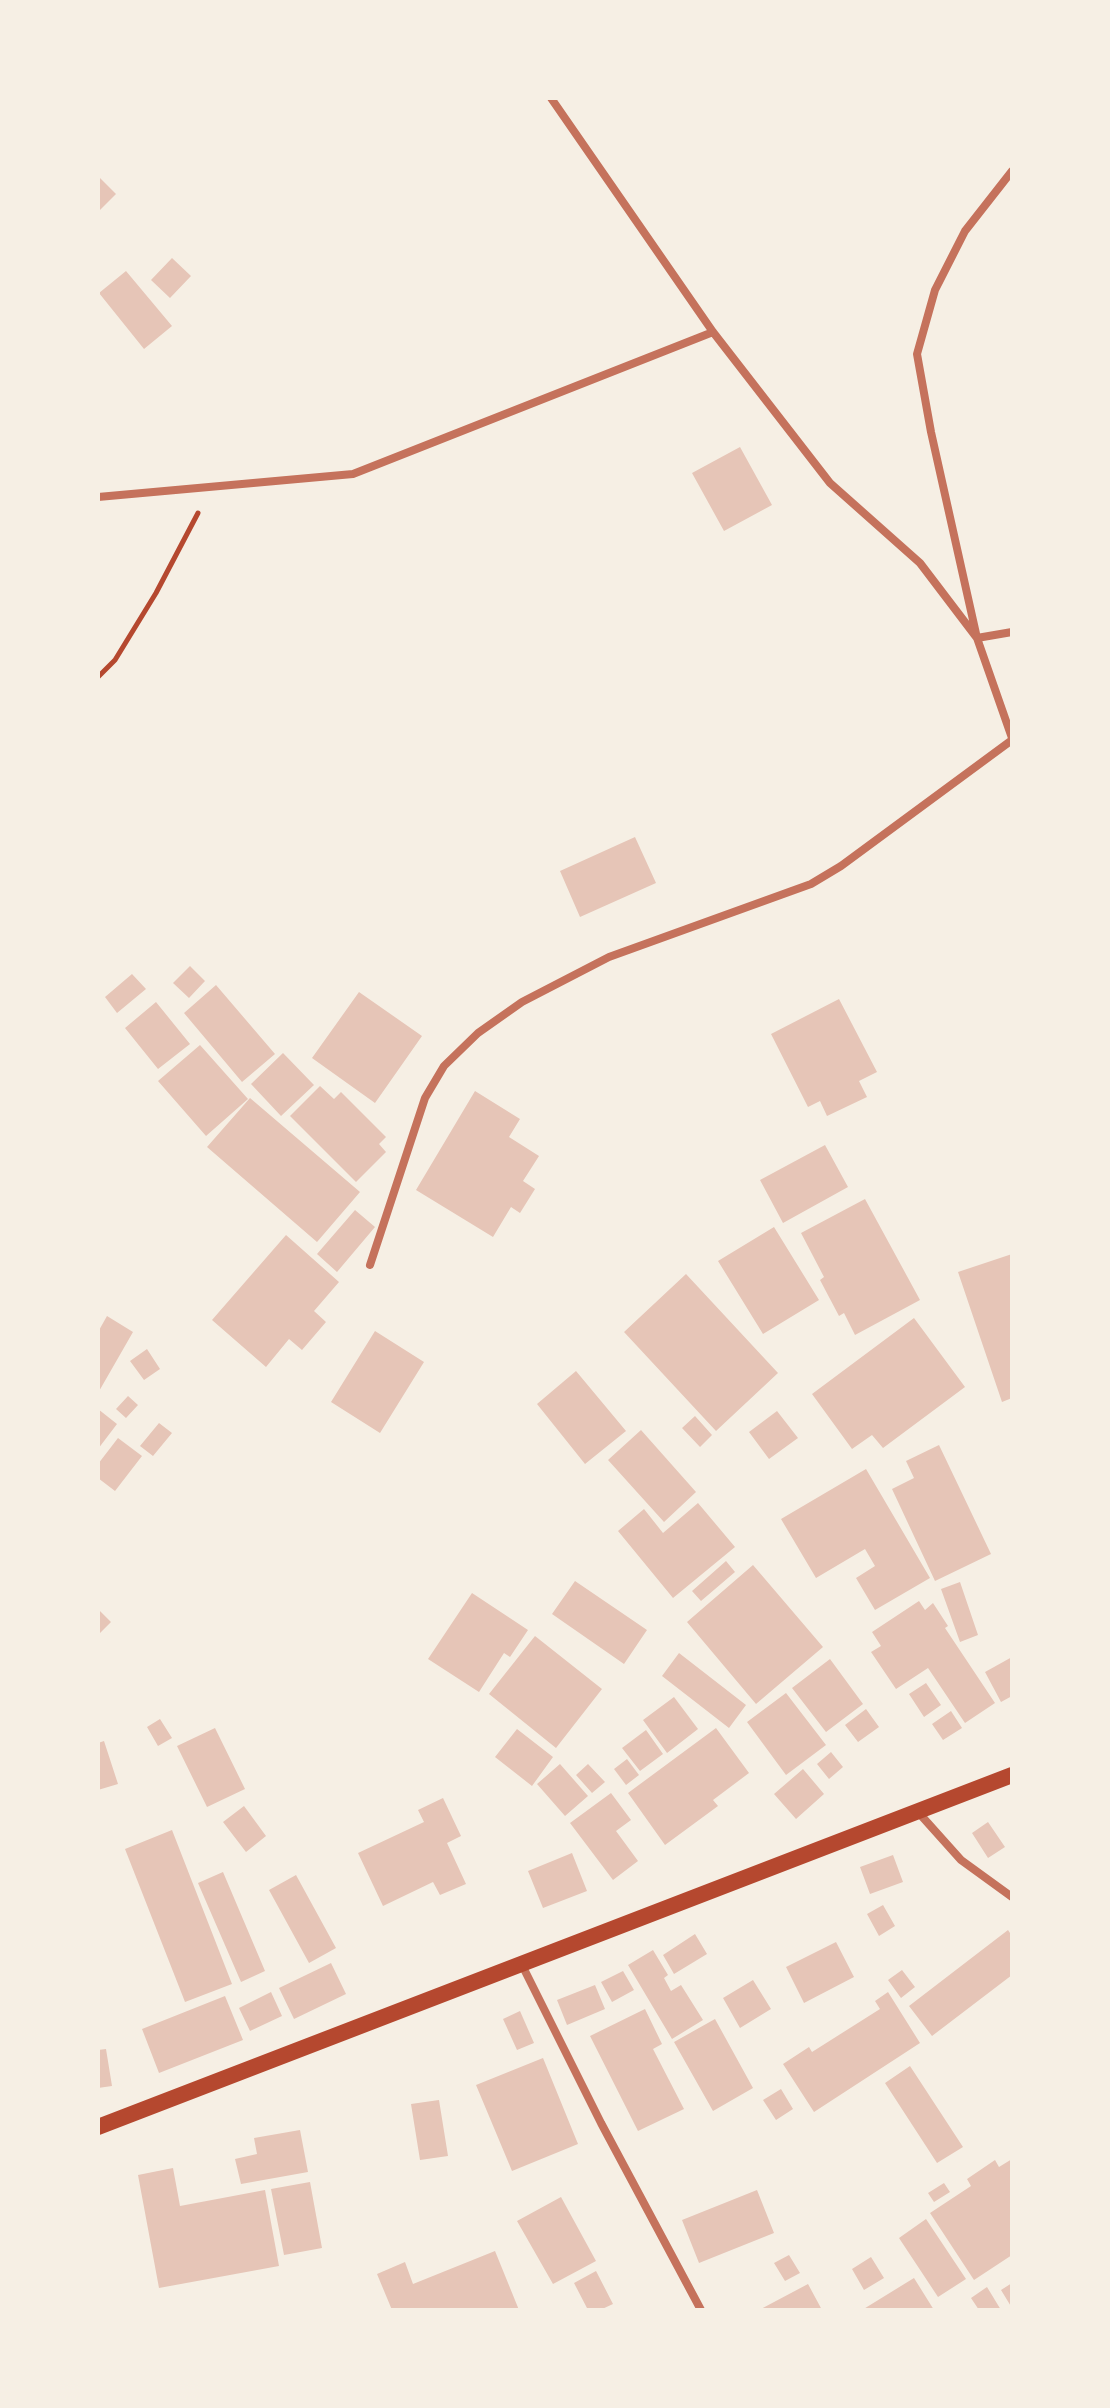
<!DOCTYPE html>
<style>
body{margin:0}
#map{position:relative;width:1110px;height:2408px;overflow:hidden;background:#f6efe4;font-family:"Space Grotesk",sans-serif}
canvas{display:block}
.frame{position:absolute;inset:0;border:100px solid #f6efe4;pointer-events:none}
</style>
<div id="map">
<canvas width="1110" height="2408"></canvas>
<div class="frame"></div>
</div>
<script>
const g = document.querySelector('canvas').getContext('2d');
g.lineJoin = 'round';
function fillPath(path, color) { g.fillStyle = color; g.fill(path, 'evenodd'); }
const toPath = rows => new Path2D(rows.map(r => 'M' + r).join(''));
function strokePath(path, color, width, dash) { g.strokeStyle = color; g.lineWidth = width; g.lineCap = dash ? 'butt' : 'round'; g.setLineDash(dash || []); g.stroke(path); }
const building = toPath([
 [98,176,116,194,98,212],
 [172,258,191,276,170,298,151,280],
 [126,271,172,326,144,349,99,293],
 [740,447,772,505,724,531,692,473],
 [635,837,656,883,580,917,560,871],
 [190,966,205,981,189,998,173,983],
 [132,974,146,989,117,1013,105,997],
 [216,985,275,1054,242,1082,184,1013],
 [359,992,422,1036,375,1103,312,1058],
 [839,999,877,1072,859,1081,867,1097,827,1116,820,1101,808,1107,771,1034],
 [156,1002,190,1044,158,1069,125,1028],
 [200,1045,248,1099,206,1136,158,1081],
 [283,1053,314,1085,281,1116,251,1084],
 [320,1086,334,1099,341,1092,386,1137,379,1144,386,1152,356,1182,290,1116],
 [475,1091,520,1119,509,1137,539,1156,523,1181,535,1189,520,1213,511,1207,493,1237,416,1190],
 [250,1098,360,1192,317,1242,207,1147],
 [825,1145,848,1187,783,1223,760,1180],
 [865,1199,920,1300,855,1335,844,1313,839,1316,820,1280,824,1277,801,1233],
 [355,1210,375,1227,337,1272,317,1254],
 [774,1227,819,1300,763,1334,718,1261],
 [286,1235,339,1282,314,1311,326,1322,302,1350,289,1339,266,1367,212,1320],
 [1012,1254,1012,1398,1002,1402,958,1272],
 [686,1274,778,1373,716,1431,624,1332],
 [107,1316,133,1332,98,1393,98,1332],
 [914,1318,965,1387,883,1448,872,1435,852,1449,812,1394],
 [375,1331,424,1362,380,1433,331,1402],
 [147,1349,160,1369,144,1380,130,1361],
 [576,1371,626,1431,585,1464,537,1404],
 [128,1396,138,1405,126,1418,116,1409],
 [98,1409,117,1424,98,1449],
 [777,1411,798,1438,769,1459,749,1432],
 [695,1416,712,1435,700,1447,682,1428],
 [159,1423,172,1433,153,1456,140,1446],
 [641,1430,696,1492,664,1522,608,1460],
 [118,1438,142,1456,115,1491,98,1478,98,1464],
 [939,1445,991,1554,935,1581,892,1489,914,1478,906,1461],
 [866,1469,930,1578,875,1610,856,1578,875,1566,865,1549,816,1578,781,1519],
 [698,1503,735,1547,673,1598,618,1531,644,1509,663,1533],
 [726,1561,735,1572,701,1601,692,1591],
 [753,1565,823,1647,756,1704,687,1622],
 [575,1581,647,1630,624,1664,552,1614],
 [960,1582,978,1635,960,1642,941,1589],
 [472,1593,528,1630,510,1657,504,1653,479,1692,428,1659],
 [919,1601,925,1610,933,1603,948,1626,945,1628,995,1703,965,1723,928,1668,896,1689,871,1652,881,1646,872,1632],
 [98,1609,111,1622,98,1635],
 [535,1636,602,1689,556,1748,489,1694],
 [679,1653,746,1705,729,1728,662,1676],
 [1012,1657,1012,1696,1001,1702,985,1672],
 [830,1659,863,1704,826,1732,792,1688],
 [926,1683,941,1705,924,1717,909,1694],
 [786,1693,826,1745,786,1775,747,1722],
 [674,1697,698,1729,667,1753,643,1720],
 [866,1709,879,1727,858,1742,845,1725],
 [951,1711,962,1728,943,1740,932,1724],
 [160,1719,172,1738,158,1746,147,1727],
 [215,1728,245,1789,207,1807,177,1746],
 [716,1728,749,1773,713,1800,718,1806,665,1845,628,1793],
 [517,1729,553,1757,532,1786,495,1757],
 [646,1730,663,1754,640,1771,622,1748],
 [104,1741,118,1784,98,1790,98,1743],
 [831,1752,843,1767,829,1779,817,1764],
 [627,1759,639,1775,626,1785,614,1769],
 [560,1764,588,1796,565,1816,537,1784],
 [588,1764,605,1782,592,1793,576,1775],
 [803,1769,824,1794,796,1819,774,1794],
 [611,1793,631,1820,616,1831,638,1861,613,1880,570,1823],
 [443,1798,461,1836,447,1843,466,1884,440,1895,433,1882,383,1906,358,1853,424,1822,418,1810],
 [244,1806,266,1836,246,1852,223,1822],
 [988,1822,1005,1847,988,1858,972,1833],
 [172,1830,232,1984,185,2002,125,1849],
 [572,1853,587,1891,543,1908,528,1871],
 [893,1855,903,1882,870,1894,860,1867],
 [223,1872,265,1971,241,1982,198,1883],
 [296,1875,336,1948,309,1963,269,1890],
 [883,1905,895,1926,879,1936,867,1914],
 [1008,1930,1012,1936,1012,1975,932,2036,909,2006],
 [695,1934,707,1954,674,1974,663,1955],
 [836,1942,854,1977,804,2003,786,1967],
 [653,1950,668,1975,664,1978,671,1991,681,1985,703,2020,672,2039,628,1965],
 [331,1963,346,1994,294,2019,279,1988],
 [902,1970,915,1987,901,1998,888,1980],
 [623,1971,634,1990,612,2002,601,1982],
 [753,1980,771,2009,740,2028,723,1998],
 [595,1985,605,2009,567,2025,557,2000],
 [271,1992,282,2016,250,2031,239,2008],
 [888,1992,920,2043,814,2112,783,2064,809,2047,812,2052,880,2009,875,2001],
 [225,1996,243,2040,159,2073,142,2029],
 [645,2009,662,2044,653,2049,684,2109,638,2131,590,2036],
 [520,2011,534,2043,517,2050,503,2019],
 [715,2019,753,2088,713,2111,674,2042],
 [106,2049,112,2086,98,2088,98,2050],
 [543,2058,578,2144,512,2171,476,2085],
 [910,2066,963,2147,937,2163,885,2083],
 [781,2089,793,2109,776,2120,763,2100],
 [439,2100,448,2156,420,2160,411,2104],
 [300,2130,308,2172,241,2184,235,2159,257,2154,254,2138],
 [1012,2159,1012,2255,974,2280,930,2213,971,2186,967,2179,995,2160,999,2167],
 [173,2168,180,2206,265,2190,279,2266,159,2288,138,2175],
 [310,2182,322,2248,284,2255,271,2189],
 [944,2183,950,2192,934,2202,928,2193],
 [757,2190,774,2233,699,2263,682,2220],
 [561,2197,596,2261,553,2284,517,2221],
 [926,2219,966,2279,938,2297,899,2238],
 [495,2251,519,2310,392,2310,377,2274,405,2262,413,2284],
 [789,2255,800,2273,785,2281,774,2263],
 [871,2257,884,2278,864,2290,852,2269],
 [596,2271,613,2304,600,2310,588,2310,574,2283],
 [914,2278,934,2310,862,2310],
 [1012,2283,1012,2308,1001,2290],
 [808,2284,822,2310,759,2310],
 [987,2287,1001,2310,979,2310,971,2298]
]);
const path = toPath([
 [98,677,115,660,156,593,198,513]
]);
const minor = toPath([
 [551,98,713,332,830,483,920,563,977,638,1012,738],
 [1012,171,965,231,935,290,917,354,931,432,977,638,1012,632],
 [98,497,353,474,713,332],
 [370,1265,425,1098,444,1066,478,1033,522,1002,609,957,811,884,841,866,1012,740],
 [918,1812,961,1860,1012,1897],
 [521,1963,601,2123,701,2310]
]);
const secondary = toPath([
 [98,2127,1012,1775]
]);
fillPath(building, '#e6c5b7');
strokePath(path, '#b5482f', 5);
strokePath(minor, '#c5725c', 8);
strokePath(secondary, '#b5482f', 16);
</script>
